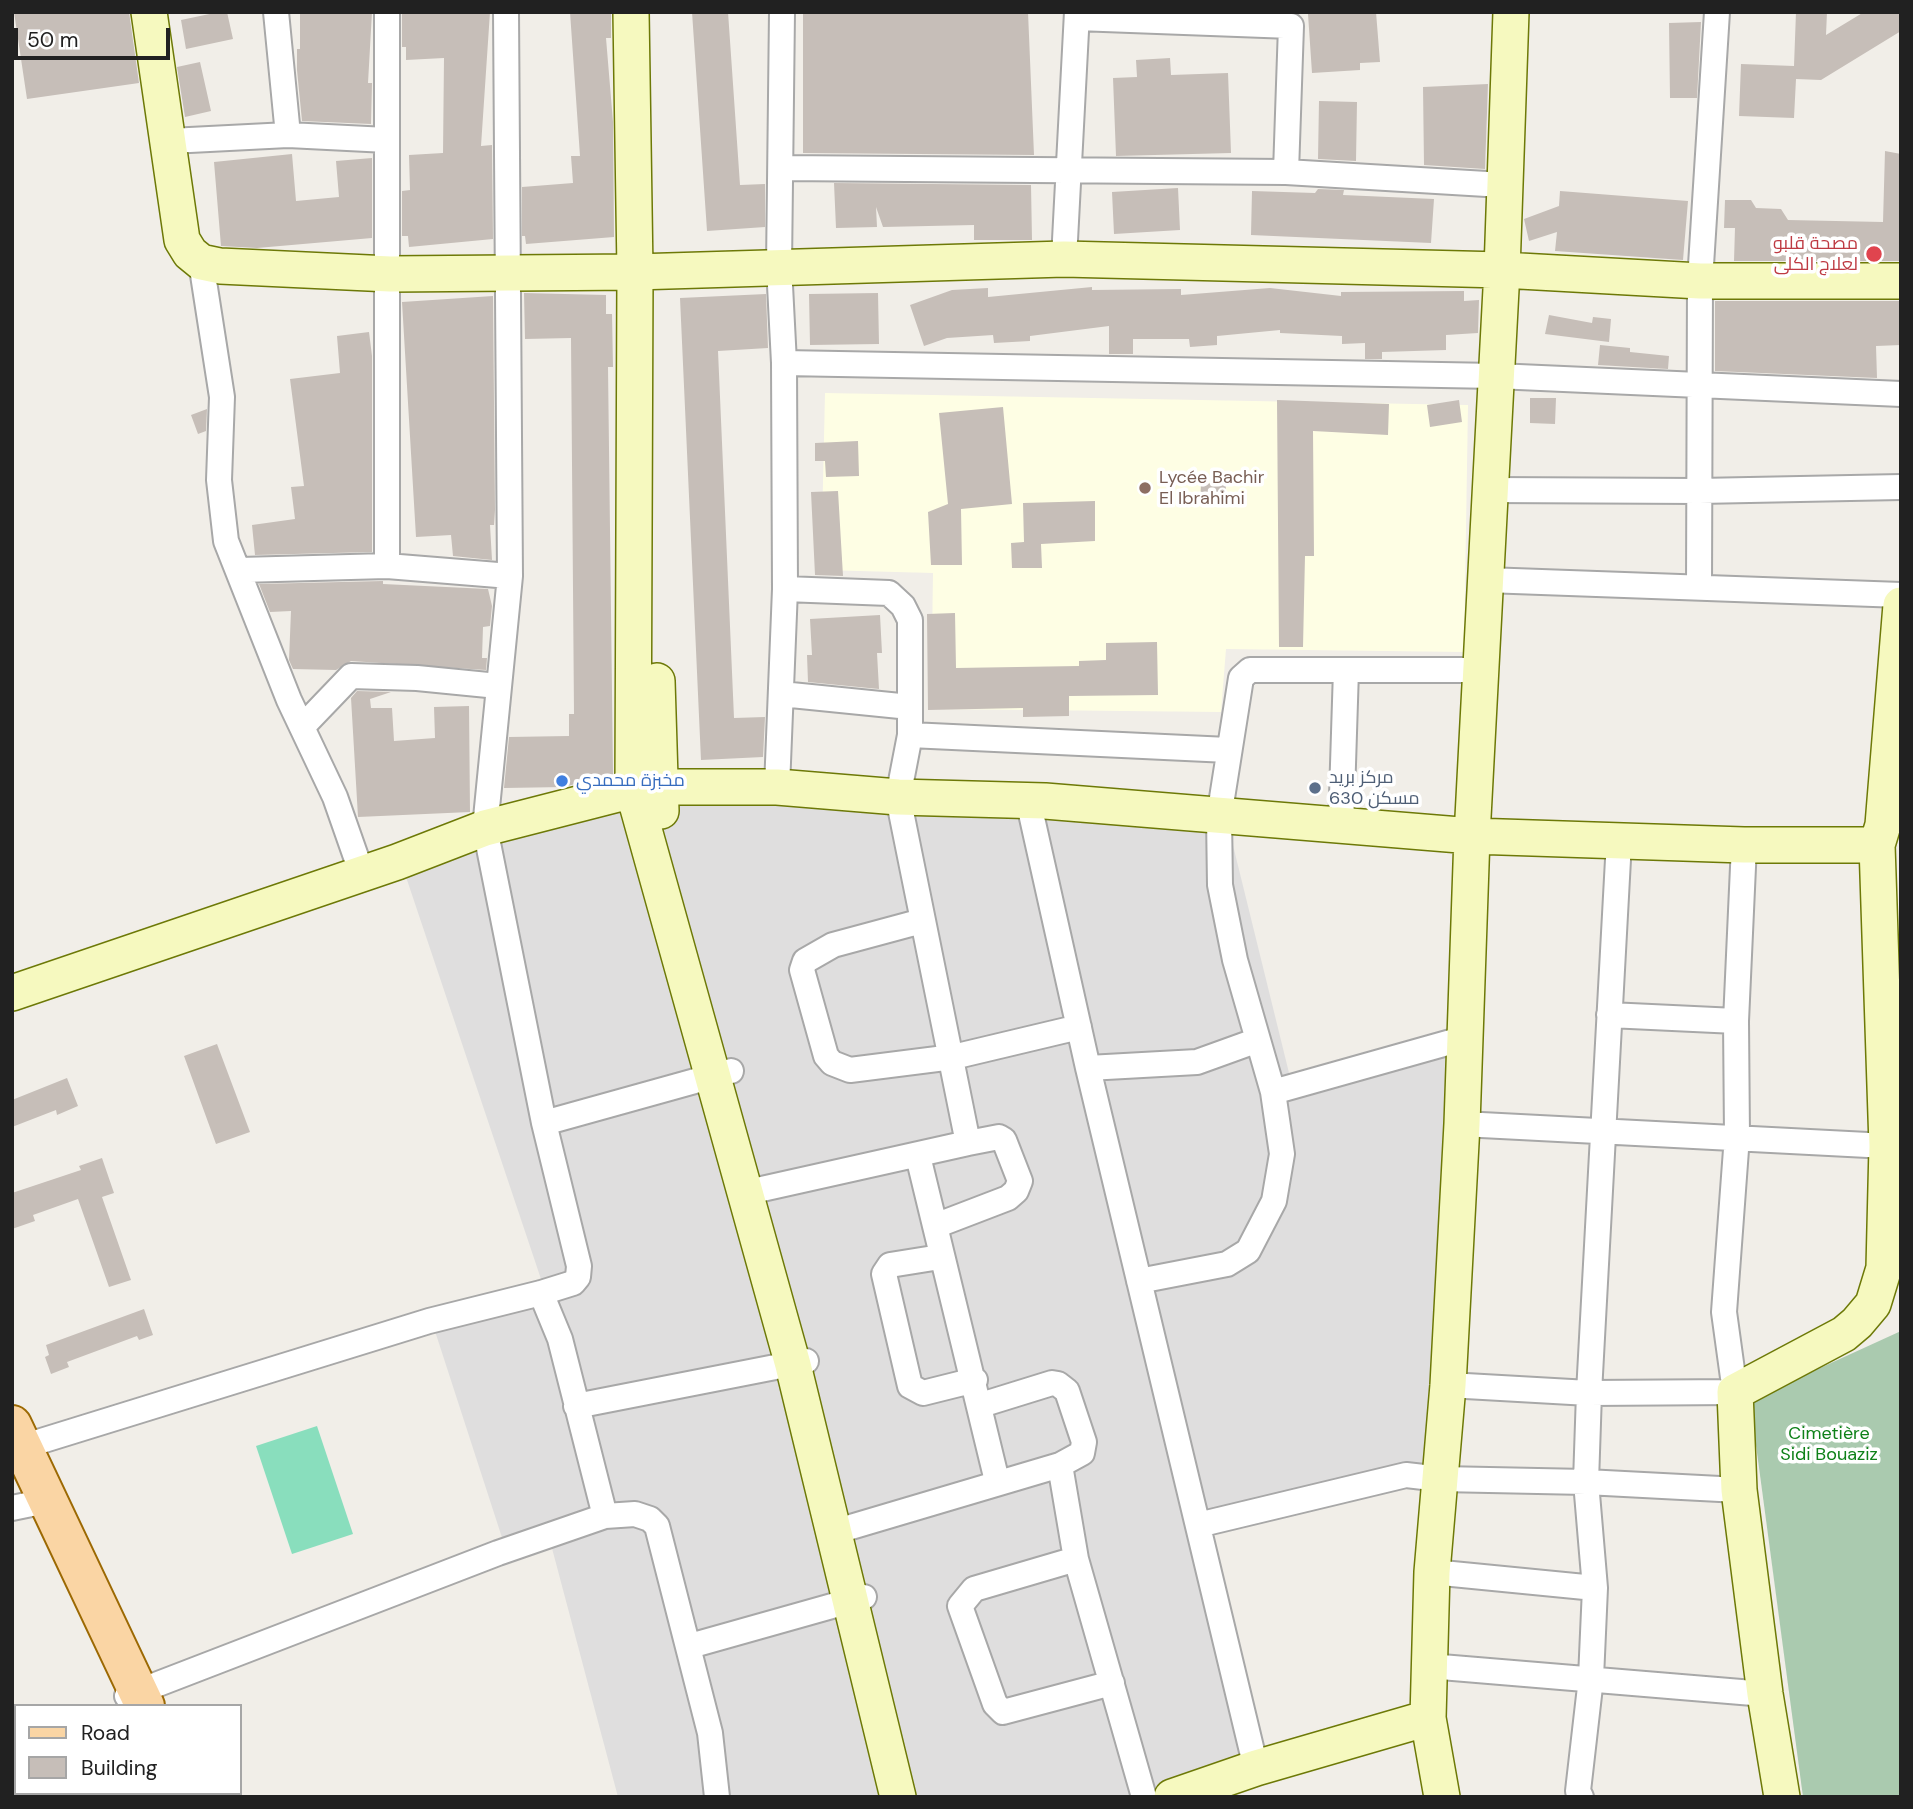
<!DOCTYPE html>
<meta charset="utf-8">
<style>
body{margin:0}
#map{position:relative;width:1913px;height:1809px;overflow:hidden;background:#f1eee8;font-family:"DM Sans",sans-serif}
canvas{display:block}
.frame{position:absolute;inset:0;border:14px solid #212121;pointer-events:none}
.legend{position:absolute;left:14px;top:1704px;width:228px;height:91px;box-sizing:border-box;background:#fff;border:2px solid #a6a6a6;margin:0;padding:9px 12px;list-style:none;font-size:21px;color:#212121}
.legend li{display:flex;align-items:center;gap:14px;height:35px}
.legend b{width:35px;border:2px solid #a6a6a6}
.scale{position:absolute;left:14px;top:28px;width:156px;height:32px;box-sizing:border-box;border:4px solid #212121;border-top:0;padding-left:9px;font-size:21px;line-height:24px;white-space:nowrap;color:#212121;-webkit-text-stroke:5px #fff;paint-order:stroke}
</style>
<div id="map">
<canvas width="1913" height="1809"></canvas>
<div class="frame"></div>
<ul class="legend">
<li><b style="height:9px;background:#fad5a4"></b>Road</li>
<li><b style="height:19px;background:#c6beb8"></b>Building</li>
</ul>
<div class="scale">50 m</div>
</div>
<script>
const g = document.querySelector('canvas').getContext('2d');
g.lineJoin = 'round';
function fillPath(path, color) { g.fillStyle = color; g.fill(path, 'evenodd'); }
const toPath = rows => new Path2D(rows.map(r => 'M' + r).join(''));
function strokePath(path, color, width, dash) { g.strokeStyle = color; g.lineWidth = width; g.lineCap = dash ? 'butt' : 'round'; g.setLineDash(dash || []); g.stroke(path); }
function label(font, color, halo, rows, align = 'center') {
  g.font = font + ' "DM Sans",Cairo,sans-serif'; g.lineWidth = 7; g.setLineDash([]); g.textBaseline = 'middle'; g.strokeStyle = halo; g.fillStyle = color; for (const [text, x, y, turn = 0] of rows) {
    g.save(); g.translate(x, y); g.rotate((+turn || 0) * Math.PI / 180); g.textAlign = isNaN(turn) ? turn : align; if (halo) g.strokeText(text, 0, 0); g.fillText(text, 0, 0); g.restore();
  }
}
const residential = toPath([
 [638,794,1228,825,1291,1081,1461,1033,1438,1486,1399,1478,1194,1530,1248,1769,1158,1797,618,1797,549,1537,507,1553,433,1325,544,1288,402,865]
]);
const education = toPath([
 [825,393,1468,405,1464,652,1226,649,1221,712,931,709,933,573,821,570]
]);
const cemetery = toPath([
 [1901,1331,1901,1797,1803,1797,1750,1400]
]);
const pitch = toPath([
 [317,1426,353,1534,292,1554,256,1446]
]);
const building = toPath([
 [14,12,129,12,139,83,27,99],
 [219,12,227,12,233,39,186,49,181,20],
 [300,12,372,12,368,83,372,83,371,124,302,121,297,70,297,49,300,49],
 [402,12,490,12,481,146,492,145,493,239,409,247,408,236,402,236,402,191,410,190,409,155,443,153,444,58,406,60,406,47,402,47],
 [570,12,611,12,611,38,606,38,613,122,614,237,526,244,525,236,522,236,522,187,573,183,571,156,580,156],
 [692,12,728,12,740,185,765,184,765,227,707,231],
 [803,12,1028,12,1034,155,803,153],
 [1376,12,1380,62,1360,63,1360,70,1312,73,1308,14],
 [1796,12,1827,12,1826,35,1864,12,1901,12,1901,31,1821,80,1796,79,1794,118,1739,116,1741,64,1794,66],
 [1701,22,1697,98,1670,98,1669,23],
 [1170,58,1171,75,1228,73,1231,153,1116,156,1113,78,1137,77,1136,60],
 [200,62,211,111,185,117,177,67],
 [1488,84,1485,169,1424,165,1423,87],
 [1319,101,1357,102,1356,161,1318,159],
 [1885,151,1901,154,1901,261,1734,261,1735,228,1724,228,1725,200,1751,200,1756,208,1781,209,1788,220,1883,222],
 [292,154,296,201,339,197,336,161,372,158,372,238,257,248,221,246,214,162],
 [834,183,1031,185,1032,240,974,240,974,225,883,227,876,207,877,227,836,228],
 [1178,188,1180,230,1114,234,1112,192],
 [1318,189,1344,190,1343,195,1434,199,1431,243,1251,235,1252,191,1315,193],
 [1560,191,1688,201,1683,260,1555,251,1557,232,1529,241,1524,219,1559,206],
 [1092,287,1092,290,1181,289,1181,295,1270,288,1341,296,1341,292,1464,291,1464,301,1479,300,1478,333,1446,335,1446,350,1382,352,1382,359,1365,359,1365,343,1342,344,1342,336,1280,333,1280,330,1217,336,1217,345,1190,347,1189,339,1133,339,1133,354,1109,354,1109,326,1030,336,1030,341,994,343,993,335,947,338,924,346,910,305,952,290,988,288,988,297],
 [524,293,606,295,606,314,612,314,613,367,608,367,613,774,564,787,504,788,509,737,569,736,569,714,574,714,571,338,525,339],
 [878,293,879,344,810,345,809,294],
 [766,294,768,348,718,351,734,718,765,717,763,757,701,760,680,298],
 [493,296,495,510,494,525,490,525,492,560,453,556,451,535,416,537,402,302],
 [1715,301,1899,301,1901,345,1876,346,1877,378,1715,371],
 [1549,315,1592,323,1593,317,1611,319,1609,342,1545,334],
 [369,332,372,356,372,552,255,555,252,525,295,519,291,487,304,486,290,379,340,373,337,336],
 [1600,345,1630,348,1630,352,1669,356,1668,369,1598,365],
 [1530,398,1556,398,1555,424,1530,423],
 [1277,400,1389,404,1388,435,1313,431,1314,556,1305,556,1303,647,1279,647],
 [1459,400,1462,422,1430,427,1427,405],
 [1003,407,1012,504,961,509,962,565,931,565,928,512,948,504,939,413],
 [207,409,206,431,198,434,191,415],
 [858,441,859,476,826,477,825,461,815,461,815,443],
 [1201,483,1226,484,1225,505,1200,504],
 [838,491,843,576,815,575,811,492],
 [1095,501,1095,541,1041,544,1042,568,1012,568,1011,543,1024,542,1023,503],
 [383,581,383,584,488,589,492,606,490,626,483,627,482,658,487,658,486,670,351,661,336,670,293,669,289,660,291,611,270,612,259,584],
 [955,613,956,668,1079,666,1079,661,1106,660,1106,643,1157,642,1158,695,1069,696,1069,716,1023,717,1023,708,928,710,927,614],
 [880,615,882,653,877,653,879,689,808,682,807,655,812,655,810,619],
 [357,691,391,692,370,699,371,708,392,708,394,741,435,738,434,707,469,706,470,812,358,817,351,698],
 [217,1044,250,1132,216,1144,184,1056],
 [67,1078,78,1106,57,1115,56,1110,12,1127,12,1100],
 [102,1158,114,1193,102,1197,131,1280,109,1287,78,1199,33,1215,35,1221,12,1229,12,1193,81,1170,79,1166],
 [144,1309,153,1335,139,1340,137,1336,67,1362,69,1367,51,1374,45,1357,49,1355,46,1345]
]);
const street = toPath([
 [276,12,288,135],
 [387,12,387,566],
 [1077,18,1291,26,1286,172],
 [170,141,288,135,387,140],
 [781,168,1286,172,1503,185],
 [1064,259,1077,12],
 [201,262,222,397,219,480,226,541,289,700,335,797,362,874],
 [784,363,1496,376,1901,394],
 [1489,490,1699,491,1901,487],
 [240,570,387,566,510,576],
 [1486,580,1901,595],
 [1699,586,1700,281,1717,12],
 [785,589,889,593,903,606,910,620,910,735,898,797,968,1143],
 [781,694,910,707],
 [304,725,351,676,417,678,498,686],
 [910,735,1228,750],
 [777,787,785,589,784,363,779,266,782,12],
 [1028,800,1088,1068,1256,1768],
 [1341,827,1346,670],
 [922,921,833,945,805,961,802,970,826,1056,832,1063,850,1070,953,1057,1079,1027],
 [1609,1015,1736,1021],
 [1088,1068,1197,1062,1258,1040],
 [1273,1092,1465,1038],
 [544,1123,731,1071],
 [1462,1124,1887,1146],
 [918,1156,997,1481],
 [744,1193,968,1143,999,1137,1004,1140,1020,1181,1016,1191,1008,1198,935,1226],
 [940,1257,890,1265,884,1274,910,1386,923,1393,975,1380],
 [1139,1281,1227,1264,1248,1251,1274,1201,1282,1154,1273,1092,1235,960,1220,885,1219,817,1241,678,1250,670,1482,670],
 [541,1293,560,1339,605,1516],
 [1448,1385,1589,1393,1735,1392,1724,1312,1737,1136,1736,1021,1744,845],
 [576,1406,806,1361],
 [12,1450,429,1321,541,1293,573,1283,578,1277,579,1266,544,1123,485,828,510,576,506,12],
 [1060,1465,1076,1559,1144,1797],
 [12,1508,46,1501],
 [1198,1525,1406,1475,1441,1479,1586,1482,1739,1490],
 [834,1532,1060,1465,1082,1453,1084,1442,1067,1391,1058,1384,1052,1383,981,1405],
 [1076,1559,974,1589,960,1606,995,1704,1003,1712,1112,1683],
 [1432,1572,1595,1588],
 [690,1646,864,1597],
 [1429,1666,1765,1694],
 [127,1696,498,1553,605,1516,635,1514,650,1519,657,1526,710,1733,717,1797],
 [1581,1797,1578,1791,1591,1678,1595,1588,1586,1482,1589,1393,1619,841]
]);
const secondary = toPath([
 [149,12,182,240,190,253,201,262,220,266,390,274,635,272,1064,259,1502,270,1700,281,1901,281],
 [631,12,635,272,633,790,793,1365,898,1797],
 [657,681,661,811],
 [12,993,397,862,485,828,633,790,658,787,777,787,898,797,1045,801,1472,836,1744,845,1877,845],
 [1172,1797,1256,1768,1428,1718],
 [1442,1797,1428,1718,1432,1572,1448,1385,1462,1124,1472,836,1502,270,1511,12],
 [1782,1797,1765,1694,1739,1490,1735,1392,1844,1334,1857,1323,1873,1304,1884,1268,1887,1146,1877,845,1883,825,1901,605]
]);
const primary = toPath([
 [12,1425,145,1706],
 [188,1793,190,1797]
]);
const markers = [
 [1874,254,9,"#e0444e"],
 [1145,488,7,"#8d6e63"],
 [562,781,7,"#3f7fe0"],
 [1315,788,7,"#5c6f8a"]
];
const healthNames = [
 ["مصحة قلبو",1858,244],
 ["لعلاج الكلى",1858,265]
];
const educationNames = [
 ["Lycée Bachir",1159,478],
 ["El Ibrahimi",1159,499]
];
const serviceNames = [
 ["مركز بريد",1329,778],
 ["630 مسكن",1329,799]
];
const shopNames = [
 ["مخبزة محمدي",576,781]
];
const parkNames = [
 ["Cimetière",1829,1434],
 ["Sidi Bouaziz",1829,1455]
];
fillPath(residential, '#dfdede');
fillPath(education, '#fefee4');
fillPath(cemetery, '#aacaaf');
fillPath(pitch, '#89debd');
fillPath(building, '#c6beb8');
strokePath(street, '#a8a8a8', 28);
strokePath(secondary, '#6d7907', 38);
strokePath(primary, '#9c6903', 42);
strokePath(street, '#fff', 24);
strokePath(secondary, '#f6f9bf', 35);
strokePath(primary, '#fad5a4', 38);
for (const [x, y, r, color] of markers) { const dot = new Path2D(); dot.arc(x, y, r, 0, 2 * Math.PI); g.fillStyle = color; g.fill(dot); strokePath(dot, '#fff', 2.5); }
label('18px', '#be3a42', '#fff', healthNames, 'right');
label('18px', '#785e54', '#fff', educationNames, 'left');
label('18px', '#4e5e75', '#fff', serviceNames, 'left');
label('18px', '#366cbe', '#fff', shopNames, 'left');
label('18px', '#0e8118', '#fff', parkNames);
</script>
